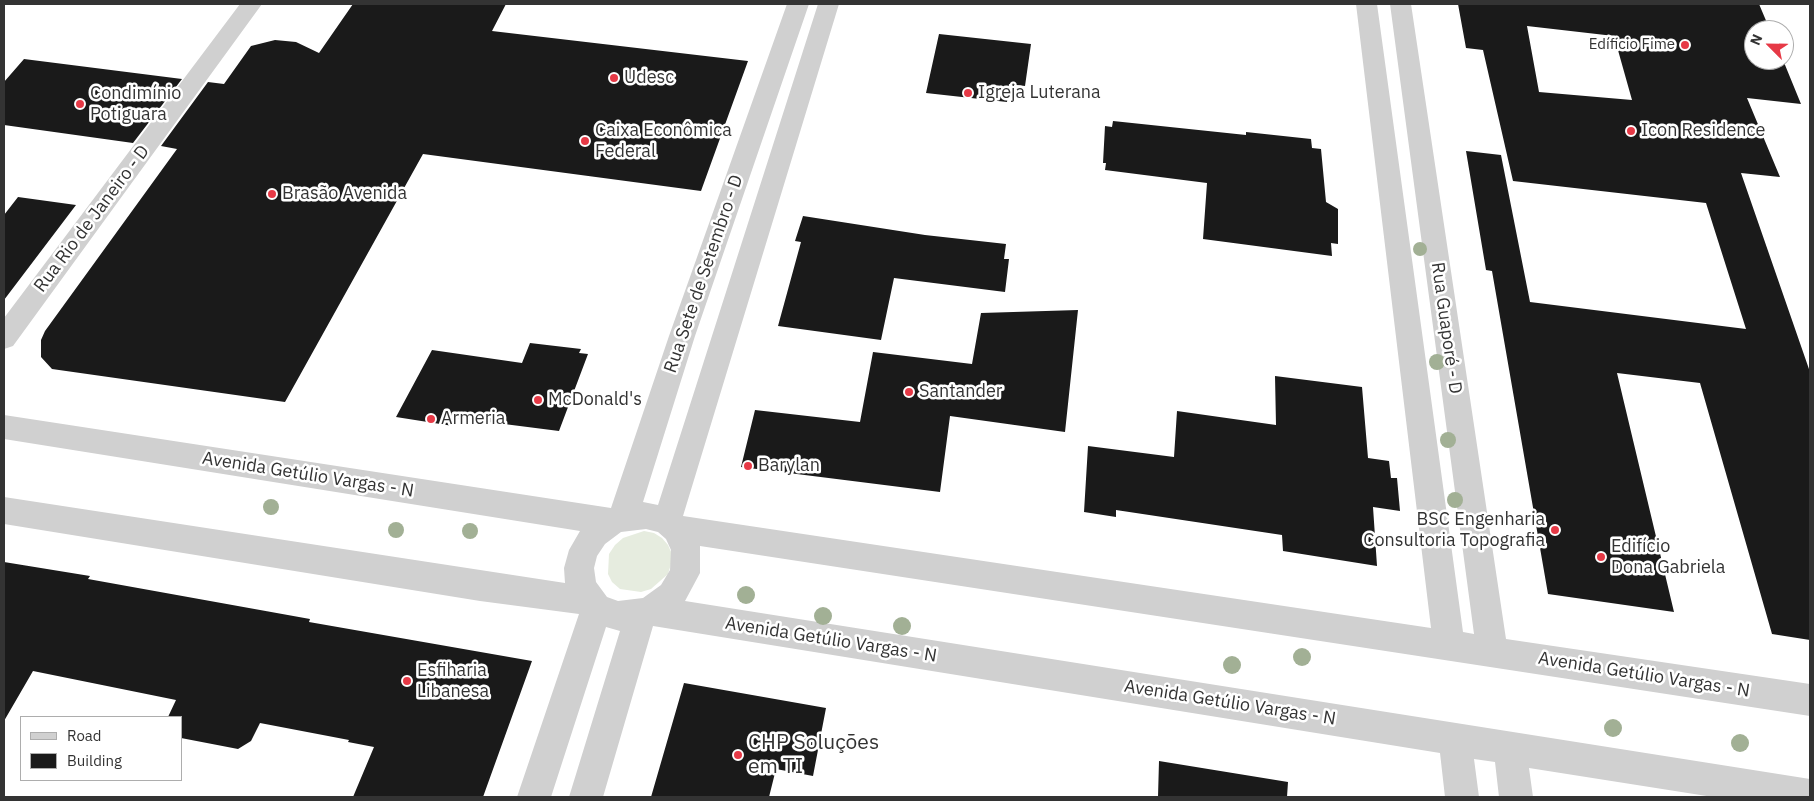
<!DOCTYPE html>
<meta charset="utf-8">
<style>
body{margin:0}
#map{position:relative;width:1814px;height:801px;overflow:hidden;background:#fff;font-family:"IBM Plex Sans",sans-serif}
canvas{display:block}
.frame{position:absolute;inset:0;border:5px solid #333;pointer-events:none}
.legend{position:absolute;left:20px;top:716px;width:162px;height:65px;box-sizing:border-box;background:#fff;border:1px solid #adadad;margin:0;padding:6px 9px;list-style:none;font-size:15px;color:#333}
.legend li{display:flex;align-items:center;gap:10px;height:25px}
.legend b{width:25px;border:1px solid #adadad}
.north{position:absolute;left:1744px;top:20px;width:50px;height:50px;box-sizing:border-box;background:#fff;border:1px solid #adadad;border-radius:50%;rotate:293deg;font-size:14px;font-weight:700;line-height:20px;text-align:center;color:#333}
.north::after{content:'';display:block;margin:auto;width:18px;height:22px;background:#e63946;clip-path:polygon(50% 0,100% 100%,50% 72%,0 100%)}
</style>
<div id="map">
<canvas width="1814" height="801"></canvas>
<div class="frame"></div>
<ul class="legend">
<li><b style="height:6px;background:#d0d0d0"></b>Road</li>
<li><b style="height:14px;background:#1a1a1a"></b>Building</li>
</ul>
<div class="north">N</div>
</div>
<script>
const g = document.querySelector('canvas').getContext('2d');
g.lineJoin = 'round';
function fillPath(path, color) { g.fillStyle = color; g.fill(path, 'evenodd'); }
const toPath = rows => new Path2D(rows.map(r => 'M' + r).join(''));
function strokePath(path, color, width, dash) { g.strokeStyle = color; g.lineWidth = width; g.lineCap = dash ? 'butt' : 'round'; g.setLineDash(dash || []); g.stroke(path); }
function label(font, color, halo, rows, align = 'center') {
  g.font = font + ' "IBM Plex Sans",sans-serif'; g.lineWidth = 5; g.setLineDash([]); g.textBaseline = 'middle'; g.strokeStyle = halo; g.fillStyle = color; for (const [text, x, y, turn = 0] of rows) {
    g.save(); g.translate(x, y); g.rotate((+turn || 0) * Math.PI / 180); g.textAlign = isNaN(turn) ? turn : align; if (halo) g.strokeText(text, 0, 0); g.fillText(text, 0, 0); g.restore();
  }
}
const green = toPath([
 [644,531,654,533,662,538,668,545,672,554,671,564,668,574,651,589,641,592,620,589,612,582,608,574,609,554,615,545,623,538]
]);
const building = toPath([
 [353,4,506,4,492,31,748,61,701,191,423,154,285,402,52,369,41,357,41,340,45,331,177,149,161,146,208,82,224,84,251,46,275,40,296,42,319,53],
 [1458,4,1759,4,1770,30,1754,30,1754,60,1783,60,1801,104,1747,98,1780,177,1741,173,1810,372,1810,640,1772,634,1700,383,1617,373,1674,612,1548,594,1492,271,1486,270,1466,151,1501,155,1530,302,1746,329,1706,203,1513,181,1483,50,1466,48],
 [1527,26,1614,36,1632,100,1539,92],
 [939,34,1031,44,1025,86,1009,84,1007,102,926,93],
 [24,59,182,79,133,143,4,125,4,82],
 [1113,121,1246,135,1246,132,1311,139,1312,148,1321,149,1326,202,1338,209,1338,244,1331,243,1332,256,1203,239,1207,183,1105,170,1106,163,1103,163,1105,126,1112,127],
 [18,197,76,205,4,300,4,215],
 [803,216,925,235,1006,244,1004,259,1009,259,1005,292,894,278,881,340,778,326,801,242,795,241],
 [1078,310,1065,432,950,416,940,492,741,467,755,410,860,422,873,352,972,364,981,313],
 [530,343,581,349,579,353,588,354,559,431,457,418,453,426,396,417,432,350,522,363],
 [1275,376,1362,387,1368,458,1389,461,1391,478,1397,478,1400,511,1373,507,1377,566,1283,551,1282,535,1116,510,1116,517,1084,512,1088,446,1174,457,1177,411,1276,425],
 [4,562,90,576,88,579,310,619,309,622,532,661,483,797,353,797,374,747,348,742,349,740,260,723,251,741,238,749,181,738,181,717,168,717,176,700,33,671,4,721],
 [684,683,826,708,813,776,776,769,769,797,651,797],
 [1159,761,1288,782,1287,797,1158,797]
]);
const minor = toPath([
 [240,4,262,4,13,346,4,349,4,318,240,4],
 [787,4,809,4,695,336,643,502,658,505,818,4,839,4,683,516,1431,628,1356,4,1377,4,1463,632,1474,634,1390,4,1411,4,1506,639,1810,684,1810,716,700,546,700,573,685,601,1810,779,1810,797,1713,797,1529,768,1533,797,1499,797,1495,762,1474,759,1479,797,1445,797,1440,753,653,626,603,797,569,797,620,631,606,627,551,797,517,797,579,614,480,601,4,524,4,497,565,583,564,568,569,550,580,531,4,439,4,415,611,508,669,336,787,4],
 [646,529,658,532,666,539,671,550,670,570,661,585,643,598,618,601,607,597,596,582,594,568,597,556,605,544,621,532,646,529]
]);
const trees = [
 [1420,249,7],
 [1437,362,8],
 [1448,440,8],
 [1455,500,8],
 [271,507,8],
 [396,530,8],
 [470,531,8],
 [746,595,9],
 [823,616,9],
 [902,626,9],
 [1302,657,9],
 [1232,665,9],
 [1613,728,9],
 [1740,743,9]
];
const markers = [
 [1685,45,5,"#e63946"],
 [614,78,5,"#e63946"],
 [968,93,5,"#e63946"],
 [80,104,5,"#e63946"],
 [1631,131,5,"#e63946"],
 [585,141,5,"#e63946"],
 [272,194,5,"#e63946"],
 [909,392,5,"#e63946"],
 [538,400,5,"#e63946"],
 [431,419,5,"#e63946"],
 [748,466,5,"#e63946"],
 [1555,530,5,"#e63946"],
 [1601,557,5,"#e63946"],
 [407,681,5,"#e63946"],
 [738,755,5,"#e63946"]
];
const farPoinames = [
 ["Edíficio Fime",1675,45]
];
const poiNames = [
 ["Udesc",624,78],
 ["Igreja Luterana",978,93],
 ["Condimínio",90,94],
 ["Potiguara",90,115],
 ["Caixa Econômica",595,131],
 ["Federal",595,152],
 ["Icon Residence",1641,131],
 ["Brasão Avenida",282,194],
 ["Santander",919,392],
 ["McDonald's",548,400],
 ["Armeria",441,419],
 ["Barylan",758,466],
 ["BSC Engenharia",1545,520,"right"],
 ["Consultoria Topografia",1545,541,"right"],
 ["Edifício",1611,547],
 ["Dona Gabriela",1611,568],
 ["Esfiharia",417,671],
 ["Libanesa",417,692]
];
const streetNames = [
 ["Rua Rio de Janeiro - D",92,219,-53],
 ["Rua Sete de Setembro - D",704,274,-71],
 ["Rua Guaporé - D",1446,328,82],
 ["Avenida Getúlio Vargas - N",308,475,9],
 ["Avenida Getúlio Vargas - N",831,640,9],
 ["Avenida Getúlio Vargas - N",1644,675,9],
 ["Avenida Getúlio Vargas - N",1230,703,9]
];
const nearPoinames = [
 ["CHP Soluções",748,743],
 ["em TI",748,767]
];
fillPath(green, '#e6ecdf');
fillPath(building, '#1a1a1a');
fillPath(minor, '#d0d0d0');
g.fillStyle = '#a2b095';
for (const [x, y, r] of trees) { g.beginPath(); g.arc(x, y, r, 0, 2 * Math.PI); g.fill(); }
for (const [x, y, r, color] of markers) { const dot = new Path2D(); dot.arc(x, y, r, 0, 2 * Math.PI); g.fillStyle = color; g.fill(dot); strokePath(dot, '#fff', 2); }
label('15px', '#333', '#fff', farPoinames, 'right');
label('18px', '#333', '#fff', poiNames, 'left');
label('18px', '#333', '#fff', streetNames);
label('21px', '#333', '#fff', nearPoinames, 'left');
</script>
